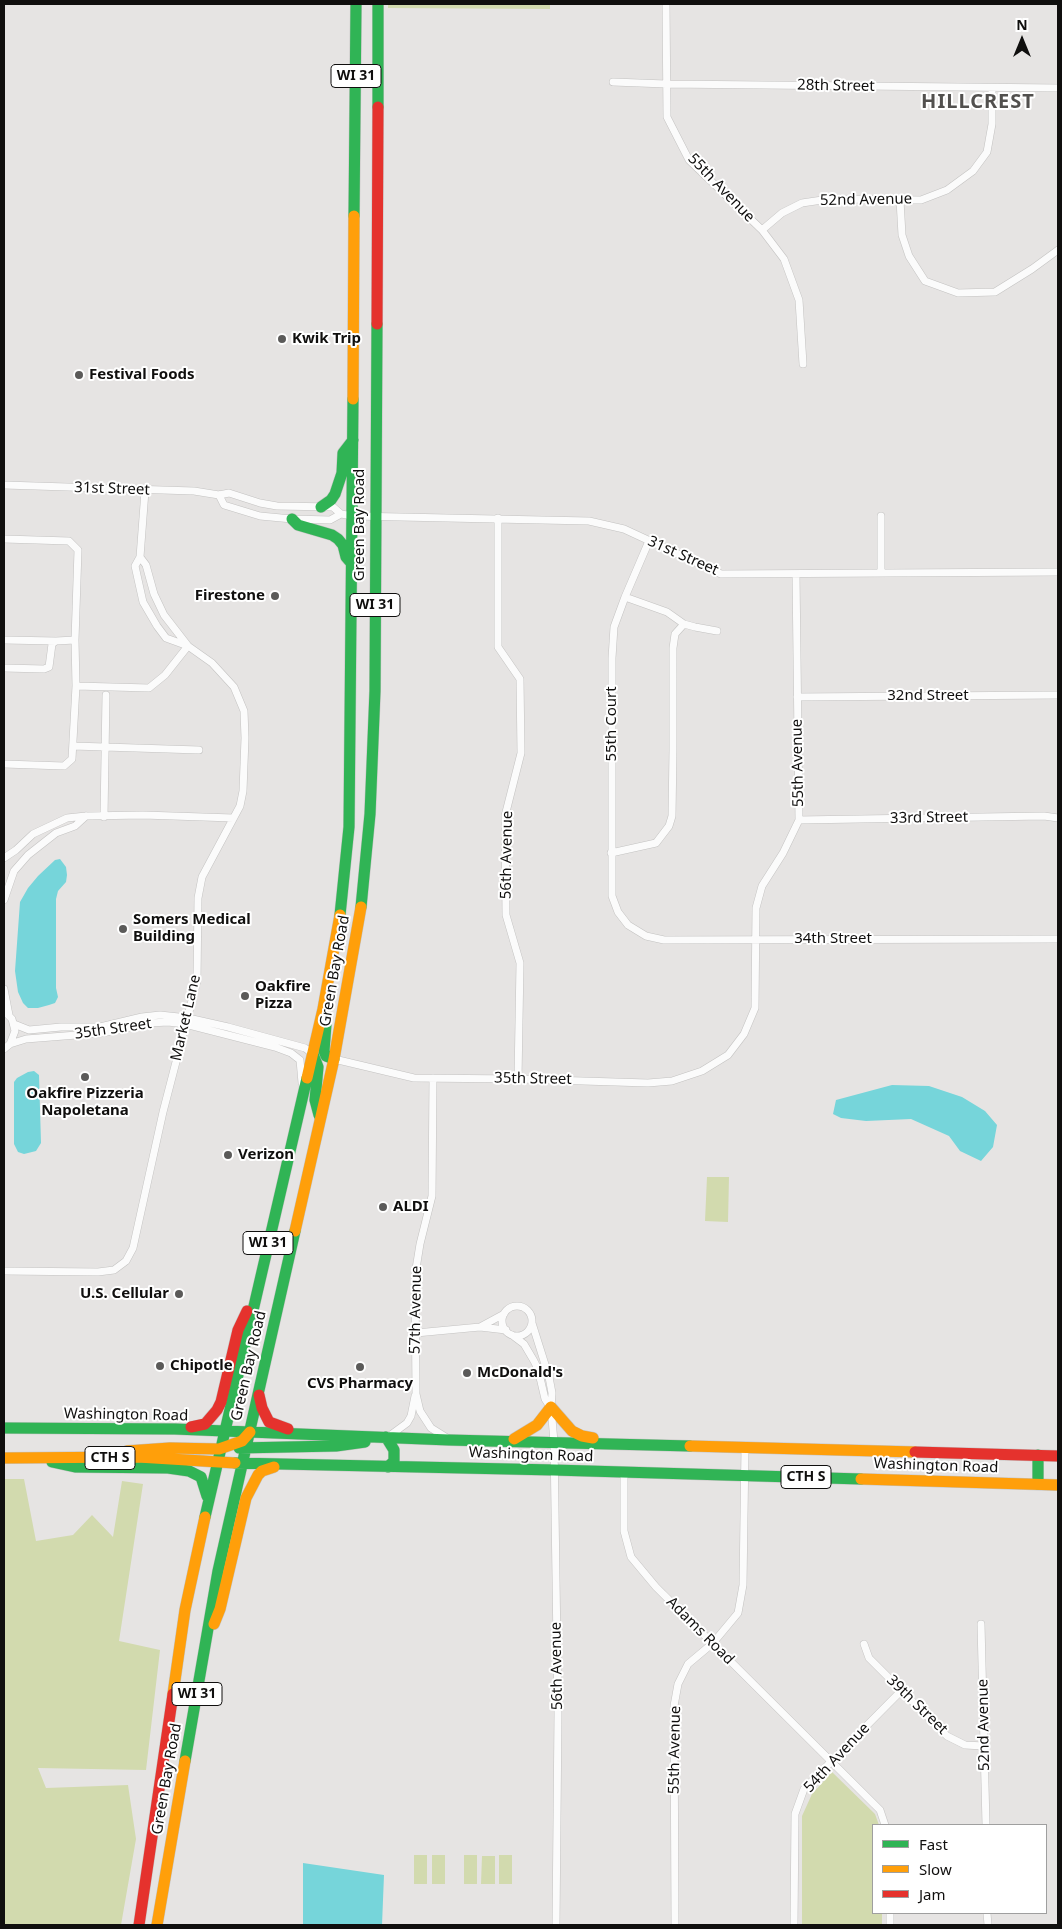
<!DOCTYPE html>
<style>
body{margin:0}
#map{position:relative;width:1062px;height:1929px;overflow:hidden;background:#e6e4e3;font-family:"Noto Sans",sans-serif}
canvas{display:block}
.frame{position:absolute;inset:0;border:5px solid #100f0e;pointer-events:none}
.legend{position:absolute;left:872px;top:1824px;width:175px;height:90px;box-sizing:border-box;background:#fff;border:1px solid #9f9f9f;margin:0;padding:6px 9px;list-style:none;font-size:15px;color:#100f0e}
.legend li{display:flex;align-items:center;gap:10px;height:25px}
.legend b{width:25px;border:1px solid #9f9f9f}
.north{position:absolute;left:997px;top:15px;width:50px;height:50px;-webkit-text-stroke:4px #fff;paint-order:stroke;rotate:0deg;font-size:14px;font-weight:700;line-height:20px;text-align:center;color:#100f0e}
.north::after{content:'';display:block;margin:auto;width:18px;height:22px;background:#100f0e;clip-path:polygon(50% 0,100% 100%,50% 72%,0 100%)}
</style>
<div id="map">
<canvas width="1062" height="1929"></canvas>
<div class="frame"></div>
<ul class="legend">
<li><b style="height:6px;background:#30b455"></b>Fast</li>
<li><b style="height:6px;background:#ff9f0a"></b>Slow</li>
<li><b style="height:6px;background:#e5322d"></b>Jam</li>
</ul>
<div class="north">N</div>
</div>
<script>
const g = document.querySelector('canvas').getContext('2d');
g.lineJoin = 'round';
function fillPath(path, color) { g.fillStyle = color; g.fill(path, 'evenodd'); }
const toPath = rows => new Path2D(rows.map(r => 'M' + r).join(''));
function strokePath(path, color, width, dash) { g.strokeStyle = color; g.lineWidth = width; g.lineCap = dash ? 'butt' : 'round'; g.setLineDash(dash || []); g.stroke(path); }
function label(font, color, halo, rows, align = 'center') {
  g.font = font + ' "Noto Sans",sans-serif'; g.lineWidth = 4; g.setLineDash([]); g.textBaseline = 'middle'; g.strokeStyle = halo; g.fillStyle = color; for (const [text, x, y, turn = 0] of rows) {
    g.save(); g.translate(x, y); g.rotate((+turn || 0) * Math.PI / 180); g.textAlign = isNaN(turn) ? turn : align; if (halo) g.strokeText(text, 0, 0); g.fillText(text, 0, 0); g.restore();
  }
}
const green = toPath([
 [388,4,550,4,550,9,388,8],
 [707,1177,729,1177,728,1222,705,1221],
 [4,1479,24,1479,36,1541,73,1535,92,1515,113,1537,122,1481,143,1484,119,1641,160,1650,146,1770,38,1768,46,1788,128,1785,136,1839,121,1925,4,1925],
 [832,1772,875,1814,879,1825,873,1825,873,1913,882,1913,882,1925,802,1925,802,1816,812,1794],
 [414,1855,427,1855,427,1884,414,1884],
 [432,1855,445,1855,445,1884,432,1884],
 [464,1855,477,1855,477,1884,464,1884],
 [499,1855,512,1855,512,1884,499,1884],
 [482,1856,495,1856,495,1884,481,1884]
]);
const water = toPath([
 [60,859,66,867,67,875,66,882,58,891,56,899,56,988,58,997,55,1003,49,1005,38,1008,28,1008,23,1003,18,992,15,971,20,902,28,888,38,876,55,860],
 [34,1071,39,1075,41,1143,36,1151,24,1154,18,1152,14,1144,14,1082,17,1078,28,1072],
 [892,1085,929,1086,962,1097,985,1111,997,1125,993,1147,981,1161,960,1151,949,1136,911,1119,866,1121,841,1118,833,1114,836,1100],
 [303,1863,384,1875,382,1925,303,1925]
]);
const street = toPath([
 [666,4,667,117,689,160,762,230,784,259,799,300,803,364],
 [613,82,666,84,1058,88],
 [900,200,902,235,909,256,925,281,958,293,995,292,1032,269,1058,250],
 [762,230,782,213,802,203,829,199,921,200,947,190,973,171,987,152,992,124,992,88],
 [4,485,194,491,219,495,229,493,260,503,277,506,333,507,341,514,353,516,589,521,624,529,721,574,1058,572],
 [219,495,224,505,260,516,292,519,330,520,341,514],
 [881,516,881,573],
 [498,518,498,647,520,679,521,753,505,816,506,915,520,963,518,1079],
 [4,539,69,541,78,550,75,640,76,686,72,759,64,766,4,764],
 [649,541,625,597,614,627,612,658,612,896,618,912,628,925,646,936,664,940,1058,939],
 [140,557,146,565,154,594,164,615,188,646],
 [625,597,667,612,684,624,695,627,717,631],
 [4,640,56,641],
 [4,668,44,669,49,667,52,644,56,641,75,640],
 [76,686,149,688,165,675,188,646],
 [797,697,1058,695],
 [73,746,199,750],
 [104,817,106,695],
 [799,820,1044,816,1058,818],
 [611,853,656,843,669,826,672,816,673,750,673,648,675,634,684,624],
 [4,858,16,850,33,834,67,818,86,816,143,815,233,818],
 [4,900,14,871,28,855,56,833,75,826,86,816],
 [4,989,9,1015],
 [4,1011,12,1019,15,1031,10,1044,4,1049],
 [14,1024,29,1030,61,1027,100,1027,142,1017,160,1015,188,1018,228,1027,305,1048,313,1054],
 [10,1044,26,1039,102,1033,150,1023,168,1022,185,1024,275,1047,291,1053,300,1060,302,1083],
 [334,1059,414,1078,518,1079,648,1083,672,1081,702,1071,728,1055,744,1034,755,1008,756,908,762,886,783,853,799,820,796,574],
 [433,1078,432,1196,420,1244,415,1275,416,1394,420,1411,431,1428,447,1438],
 [4,1271,98,1272,114,1270,126,1261,133,1248,163,1112,197,981,198,898,202,877,240,806,243,791,245,738,244,711,234,687,212,663,188,646,166,638,157,626,143,602,135,566,140,557,145,491],
 '502 1321a15 15 0 1 1 30 0a15 15 0 1 1-30 0Z',
 [532,1323,549,1377,552,1393,551,1407,554,1442,558,1714,556,1925],
 [480,1327,504,1314],
 [416,1333,480,1327,506,1330],
 [512,1335,524,1344,534,1361,538,1369,545,1399,550,1407],
 [388,1437,407,1423,411,1416,415,1396],
 [624,1473,624,1531,631,1557,656,1587,880,1810,885,1825],
 [981,1624,986,1825],
 [864,1644,869,1658,947,1736,965,1745,984,1746],
 [890,1913,890,1925],
 [987,1913,988,1925],
 [675,1925,674,1706,678,1684,688,1664,713,1643,738,1613,743,1585,745,1448],
 [794,1925,795,1814,804,1789,901,1691]
]);
const fast = toPath([
 [378,107,378,4],
 [354,216,356,4],
 [321,507,331,500,335,494,342,473,343,453,353,440],
 [292,519,298,525,332,535,338,539,343,545,346,557,352,564],
 [361,907,370,814,375,691,377,324],
 [340,915,349,827,353,399],
 [326,1024,324,1051,326,1056,334,1059],
 [313,1054,318,1067,315,1100,319,1115],
 [4,1428,175,1429,449,1440,690,1446],
 [386,1437,394,1450,394,1461,388,1467],
 [239,1448,336,1446,365,1442],
 [1038,1455,1038,1484],
 [52,1462,75,1467,168,1468,189,1471,201,1477,207,1496],
 [235,1463,554,1470,861,1479],
 [205,1517,307,1078],
 [185,1761,218,1571,295,1231]
]);
const slow = toPath([
 [353,399,354,216],
 [307,1078,323,1009,340,915],
 [295,1231,334,1059,361,907],
 [514,1439,537,1425,551,1407,572,1431,582,1436,593,1438],
 [690,1446,915,1452],
 [127,1451,170,1448,219,1449,242,1441,250,1432],
 [4,1458,138,1457,235,1463],
 [861,1479,1058,1485],
 [214,1624,220,1609,246,1498,258,1475,262,1471,274,1467],
 [173,1694,185,1610,205,1517],
 [157,1925,185,1761]
]);
const jam = toPath([
 [377,324,378,107],
 [259,1395,262,1408,269,1422,288,1429],
 [191,1427,205,1424,217,1410,221,1402,238,1330,247,1311],
 [915,1452,1058,1456],
 [139,1925,173,1694]
]);
const markers = [
 [282,339,5,"#5b5a59"],
 [79,375,5,"#5b5a59"],
 [275,596,5,"#5b5a59"],
 [123,929,5,"#5b5a59"],
 [245,996,5,"#5b5a59"],
 [85,1077,5,"#5b5a59"],
 [228,1155,5,"#5b5a59"],
 [383,1207,5,"#5b5a59"],
 [179,1294,5,"#5b5a59"],
 [160,1366,5,"#5b5a59"],
 [360,1367,5,"#5b5a59"],
 [467,1373,5,"#5b5a59"]
];
const shields = [
 [356,76,50],
 [375,605,50],
 [268,1243,50],
 [110,1458,50],
 [806,1477,50],
 [197,1694,50]
];
const shieldNames = [
 ["WI 31",356,76],
 ["WI 31",375,605],
 ["WI 31",268,1243],
 ["CTH S",110,1458],
 ["CTH S",806,1477],
 ["WI 31",197,1694]
];
const streetNames = [
 ["28th Street",836,86,1],
 ["55th Avenue",721,188,46],
 ["52nd Avenue",866,200,-1],
 ["31st Street",112,489,2],
 ["Green Bay Road",360,525,-90],
 ["31st Street",683,556,24],
 ["32nd Street",928,696],
 ["55th Court",612,724,-90],
 ["55th Avenue",798,763,-91],
 ["33rd Street",929,818,-1],
 ["56th Avenue",507,855,-89],
 ["34th Street",833,939],
 ["Green Bay Road",335,971,-80],
 ["Market Lane",186,1018,-77],
 ["35th Street",113,1029,-8],
 ["35th Street",533,1079,1],
 ["57th Avenue",416,1310,-89],
 ["Green Bay Road",249,1366,-77],
 ["Washington Road",126,1415,1],
 ["Washington Road",531,1455,2],
 ["Washington Road",936,1466,2],
 ["Adams Road",700,1631,45],
 ["56th Avenue",557,1666,-91],
 ["39th Street",917,1705,44],
 ["52nd Avenue",984,1725,-91],
 ["55th Avenue",675,1750,-89],
 ["54th Avenue",837,1758,-47],
 ["Green Bay Road",167,1779,-80]
];
const poiNames = [
 ["Kwik Trip",292,339],
 ["Festival Foods",89,375],
 ["Firestone",265,596,"right"],
 ["Somers Medical",133,920],
 ["Building",133,937],
 ["Oakfire",255,987],
 ["Pizza",255,1004],
 ["Oakfire Pizzeria",85,1094,"center"],
 ["Napoletana",85,1111,"center"],
 ["Verizon",238,1155],
 ["ALDI",393,1207],
 ["U.S. Cellular",169,1294,"right"],
 ["Chipotle",170,1366],
 ["McDonald's",477,1373],
 ["CVS Pharmacy",360,1384,"center"]
];
const districtNames = [
 ["HILLCREST",978,102]
];
fillPath(green, '#d2daae');
fillPath(water, '#76d5da');
strokePath(street, '#c3c2c1', 8);
strokePath(fast, '#c3c2c1', 12);
strokePath(slow, '#c3c2c1', 12);
strokePath(jam, '#c3c2c1', 12);
strokePath(street, '#fbfbfb', 7);
strokePath(fast, '#30b455', 11);
strokePath(slow, '#ff9f0a', 11);
strokePath(jam, '#e5322d', 11);
for (const [x, y, r, color] of markers) { const dot = new Path2D(); dot.arc(x, y, r, 0, 2 * Math.PI); g.fillStyle = color; g.fill(dot); strokePath(dot, '#fff', 2); }
for (const [x, y, w] of shields) { const box = new Path2D(); box.roundRect(x - w / 2, y - 11.5, w, 23, 4); g.fillStyle = '#fff'; g.fill(box); strokePath(box, '#100f0e', 1); }
label('bold 14px', '#100f0e', null, shieldNames);
label('15px', '#100f0e', '#fff', streetNames);
label('bold 15px', '#100f0e', '#fff', poiNames, 'left');
g.letterSpacing = '1px';
label('bold 20px', '#52504e', '#fff', districtNames);
g.letterSpacing = '0px';
</script>
